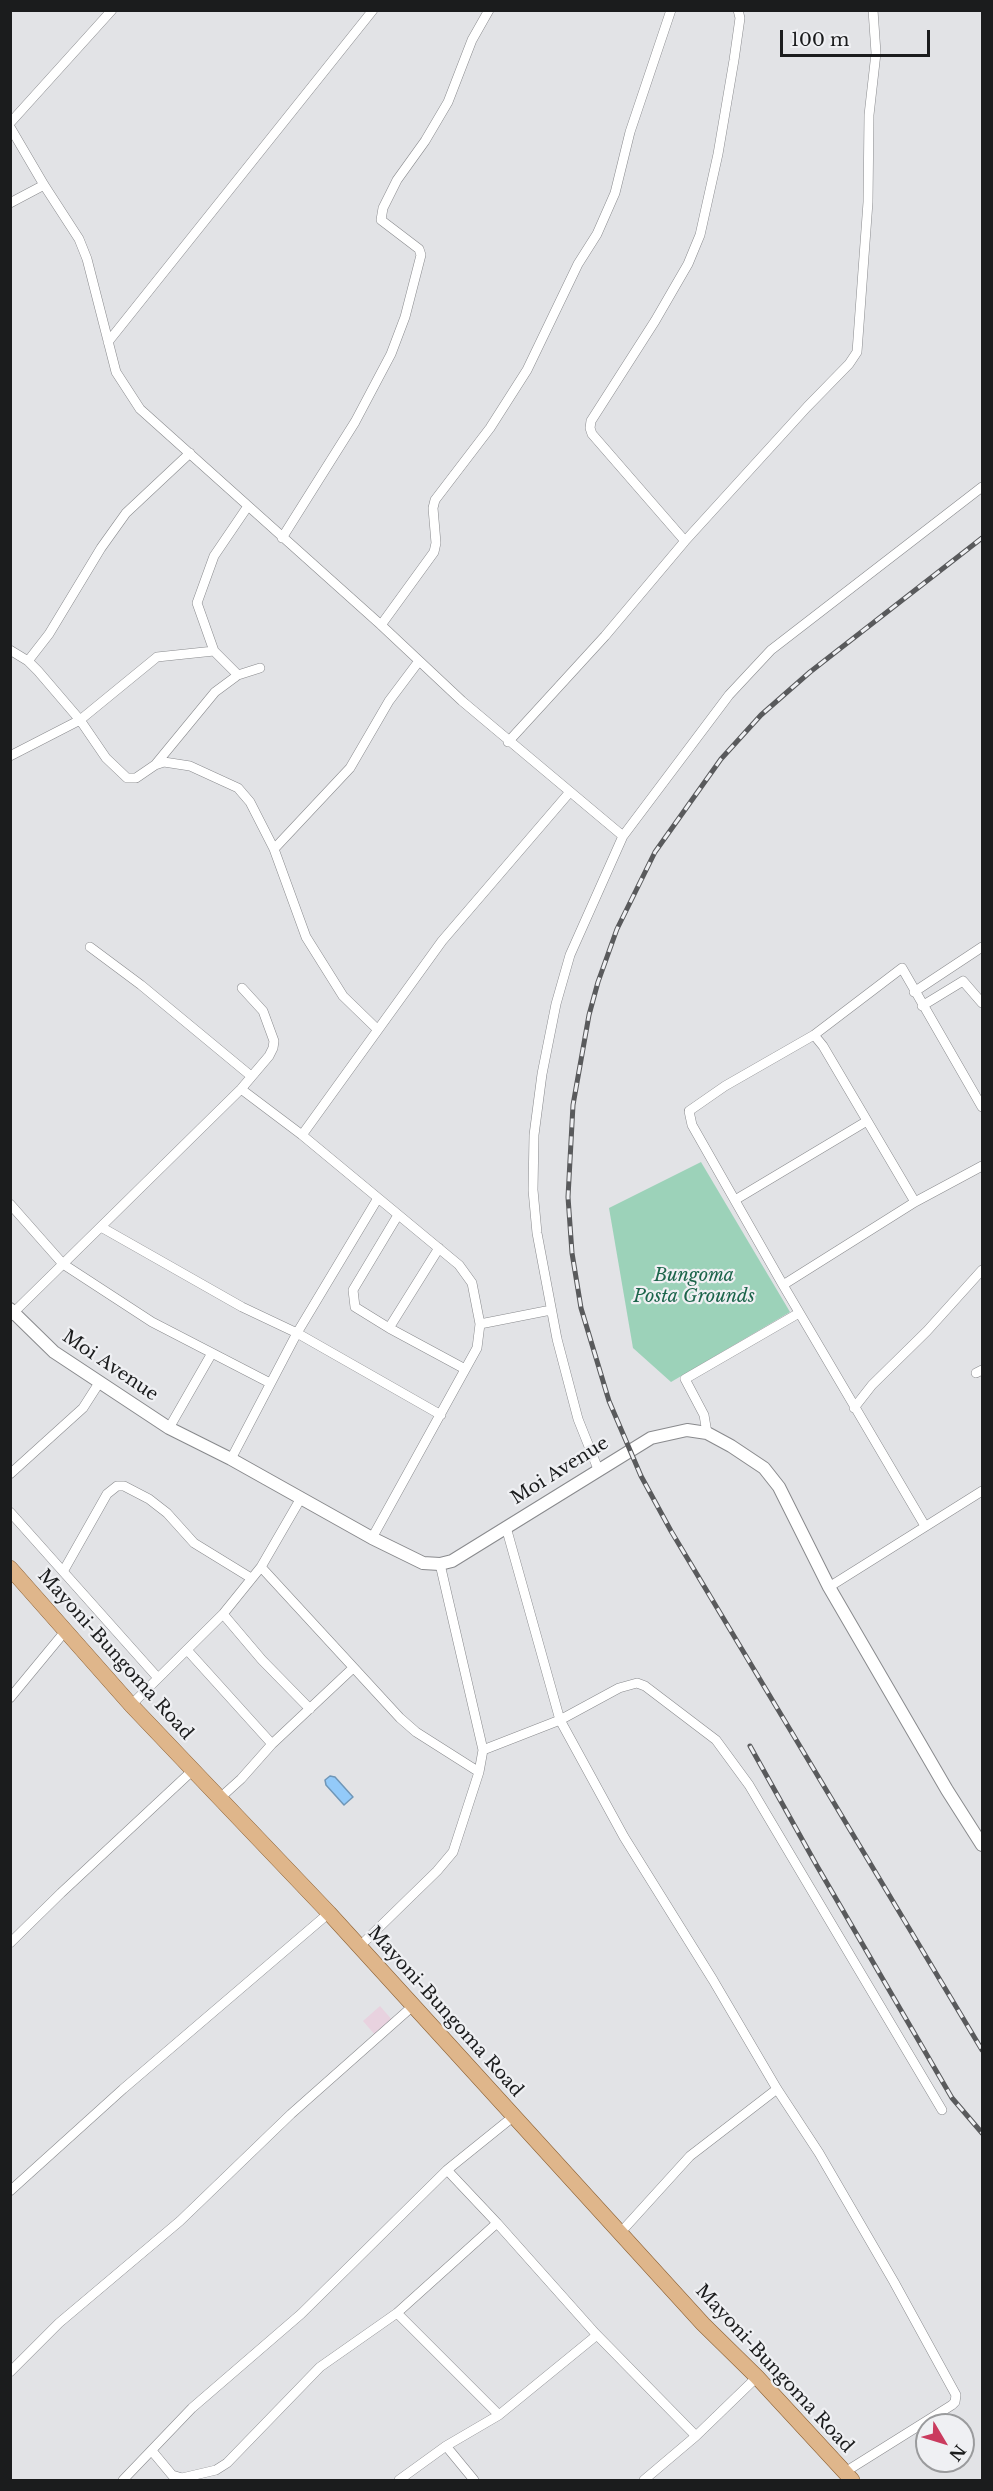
<!DOCTYPE html>
<style>
body{margin:0}
#map{position:relative;width:993px;height:2491px;overflow:hidden;background:#e2e3e6;font-family:"Libre Baskerville",serif}
canvas{display:block}
.frame{position:absolute;inset:0;border:12px solid #1b1c1d;pointer-events:none}
.north{position:absolute;left:915px;top:2413px;width:60px;height:60px;box-sizing:border-box;background:#eff0f3;border:2px solid #9a9b9d;border-radius:50%;rotate:128deg;font-size:16px;font-weight:700;line-height:24px;text-align:center;color:#1b1c1d}
.north::after{content:'';display:block;margin:auto;width:21px;height:27px;background:#ca3b5e;clip-path:polygon(50% 0,100% 100%,50% 72%,0 100%)}
.scale{position:absolute;left:780px;top:30px;width:150px;height:27px;box-sizing:border-box;border:3px solid #1b1c1d;border-top:0;padding-left:8px;font-size:18px;line-height:21px;white-space:nowrap;color:#1b1c1d;-webkit-text-stroke:4px #eff0f3;paint-order:stroke}
</style>
<div id="map">
<canvas width="993" height="2491"></canvas>
<div class="frame"></div>
<div class="north">N</div>
<div class="scale">100 m</div>
</div>
<script>
const g = document.querySelector('canvas').getContext('2d');
g.lineJoin = 'round';
function fillPath(path, color) { g.fillStyle = color; g.fill(path, 'evenodd'); }
const toPath = rows => new Path2D(rows.map(r => 'M' + r).join(''));
function strokePath(path, color, width, dash) { g.strokeStyle = color; g.lineWidth = width; g.lineCap = dash ? 'butt' : 'round'; g.setLineDash(dash || []); g.stroke(path); }
function label(font, color, halo, rows, align = 'center') {
  g.font = font + ' "Libre Baskerville",serif'; g.lineWidth = 4.5; g.setLineDash([]); g.textBaseline = 'middle'; g.strokeStyle = halo; g.fillStyle = color; for (const [text, x, y, turn = 0] of rows) {
    g.save(); g.translate(x, y); g.rotate((+turn || 0) * Math.PI / 180); g.textAlign = isNaN(turn) ? turn : align; if (halo) g.strokeText(text, 0, 0); g.fillText(text, 0, 0); g.restore();
  }
}
const medical = toPath([
 [380,2006,393,2021,376,2036,363,2021]
]);
const green = toPath([
 [701,1162,790,1312,671,1382,633,1348,609,1208]
]);
const water = toPath([
 [330,1776,335,1777,353,1797,344,1805,326,1785,325,1780,330,1776]
]);
const minor = toPath([
 [10,123,112,10],
 [10,127,44,185,79,239,87,259,116,372,140,409,381,625,462,701,623,836],
 [10,203,44,185],
 [108,342,373,10],
 [282,538,355,422,391,354,405,317,421,255,419,249,381,220,383,208,397,180,425,141,448,102,472,40,489,10],
 [685,541,592,434,590,428,591,421,655,321,688,264,700,235,718,154,734,60,740,18,738,10],
 [381,625,434,552,436,543,433,508,435,500,490,428,527,370,578,264,597,234,615,193,630,132,671,10],
 [10,650,28,661,38,671,80,720,106,758,127,778,136,778,155,765,164,762,190,766,238,788,250,802,274,849,306,937,343,996,377,1029],
 [214,651,197,603,214,556,248,506],
 [28,661,49,634,101,548,126,513,190,453],
 [508,742,605,636,685,541,807,407,849,364,857,352,868,202,869,115,876,53,873,10],
 [10,756,80,720,157,657,214,651,238,675],
 [155,765,215,692,238,675,260,668],
 [274,849,350,768,389,701,419,661],
 [90,947,141,985,251,1076],
 [914,992,982,947],
 [922,1006,963,981,982,1003],
 [241,1089,302,1135,459,1265,472,1283,480,1324,477,1348,372,1538],
 [302,1135,442,941,569,793],
 [735,1200,867,1121],
 [915,1202,823,1046,814,1035,902,968,982,1107],
 [10,1204,63,1264,152,1322,270,1383],
 [398,1215,353,1290,355,1307,389,1328,465,1369],
 [101,1227,242,1307,297,1333,441,1415],
 [783,1285,692,1125,689,1111,725,1086,814,1035],
 [10,1316,241,1089,269,1056,273,1048,274,1041,263,1011,242,988],
 [480,1324,551,1310],
 [389,1328,439,1248],
 [976,1373,982,1370],
 [854,1408,872,1385,927,1331,982,1270],
 [169,1428,212,1353],
 [707,1433,704,1415,685,1379,799,1313],
 [231,1459,297,1333,378,1198],
 [598,1469,578,1419,557,1339,537,1233,533,1190,534,1135,542,1074,556,1004,570,955,623,836,729,695,771,650,982,487],
 [10,1474,83,1408,99,1383],
 [10,1512,158,1678],
 [925,1526,783,1285,915,1202,982,1166],
 [506,1527,560,1720,624,1837,713,1980,777,2089,819,2153,894,2282,956,2395,955,2402,952,2405,845,2472],
 [261,1567,400,1718,416,1732,479,1772],
 [64,1570,107,1494,117,1486,124,1486,149,1499,167,1513,194,1543,251,1578],
 [829,1587,982,1491],
 [223,1614,262,1660,310,1709],
 [188,1651,272,1744],
 [10,1698,67,1629],
 [131,1705,223,1614,261,1567,301,1498],
 [483,1750,560,1720,619,1688,637,1683,645,1686,716,1740,749,1785,942,2110],
 [220,1798,241,1779,272,1744,353,1668],
 [10,1943,61,1893,192,1771],
 [359,1947,437,1871,453,1852,479,1772,483,1750,440,1564],
 [447,2170,497,2223],
 [10,2191,123,2089,329,1913],
 [621,2232,690,2156,777,2089],
 [397,2313,499,2415],
 [10,2372,59,2323,180,2221,291,2114,414,2005],
 [446,2446,474,2480],
 [152,2451,172,2475,182,2478,216,2470,227,2463,320,2367,397,2313,497,2223,595,2333,696,2436,757,2377],
 [123,2480,192,2408,301,2314,447,2170,514,2116],
 [399,2480,446,2446,499,2415,597,2335],
 [644,2480,696,2436]
]);
const tertiary = toPath([
 [10,1309,54,1352,169,1428,231,1459,372,1538,423,1563,440,1564,452,1561,651,1438,687,1430,707,1433,731,1446,764,1468,779,1487,829,1587,947,1790,982,1845]
]);
const primary = toPath([
 [10,1568,131,1705,329,1913,703,2324,757,2377,852,2480]
]);
const rail = toPath([
 [982,538,810,672,761,715,721,759,655,852,617,929,598,982,589,1015,573,1105,568,1197,572,1253,581,1308,609,1401,641,1476,671,1531,982,2050],
 [750,1746,817,1866,952,2098,982,2133]
]);
const parkNames = [
 ["Bungoma",694,1276],
 ["Posta Grounds",694,1297]
];
const streetNames = [
 ["Moi Avenue",110,1366,34],
 ["Moi Avenue",560,1471,-32],
 ["Mayoni-Bungoma Road",115,1655,48],
 ["Mayoni-Bungoma Road",445,2012,48],
 ["Mayoni-Bungoma Road",774,2369,47]
];
fillPath(medical, '#e8d2df');
fillPath(green, '#9cd2b9');
fillPath(water, '#93caf9');
strokePath(water, '#6f96b7', 1.5);
strokePath(minor, '#898a8d', 10);
strokePath(tertiary, '#898a8d', 14);
strokePath(primary, '#8c6032', 16);
strokePath(minor, '#fff', 9);
strokePath(tertiary, '#fff', 12);
strokePath(primary, '#dfb68b', 15);
strokePath(rail, '#595a5c', 5);
strokePath(rail, '#eff0f3', 3, [9]);
label('italic 18px', '#1c654b', '#eff0f3', parkNames);
label('18px', '#1b1c1d', '#eff0f3', streetNames);
</script>
